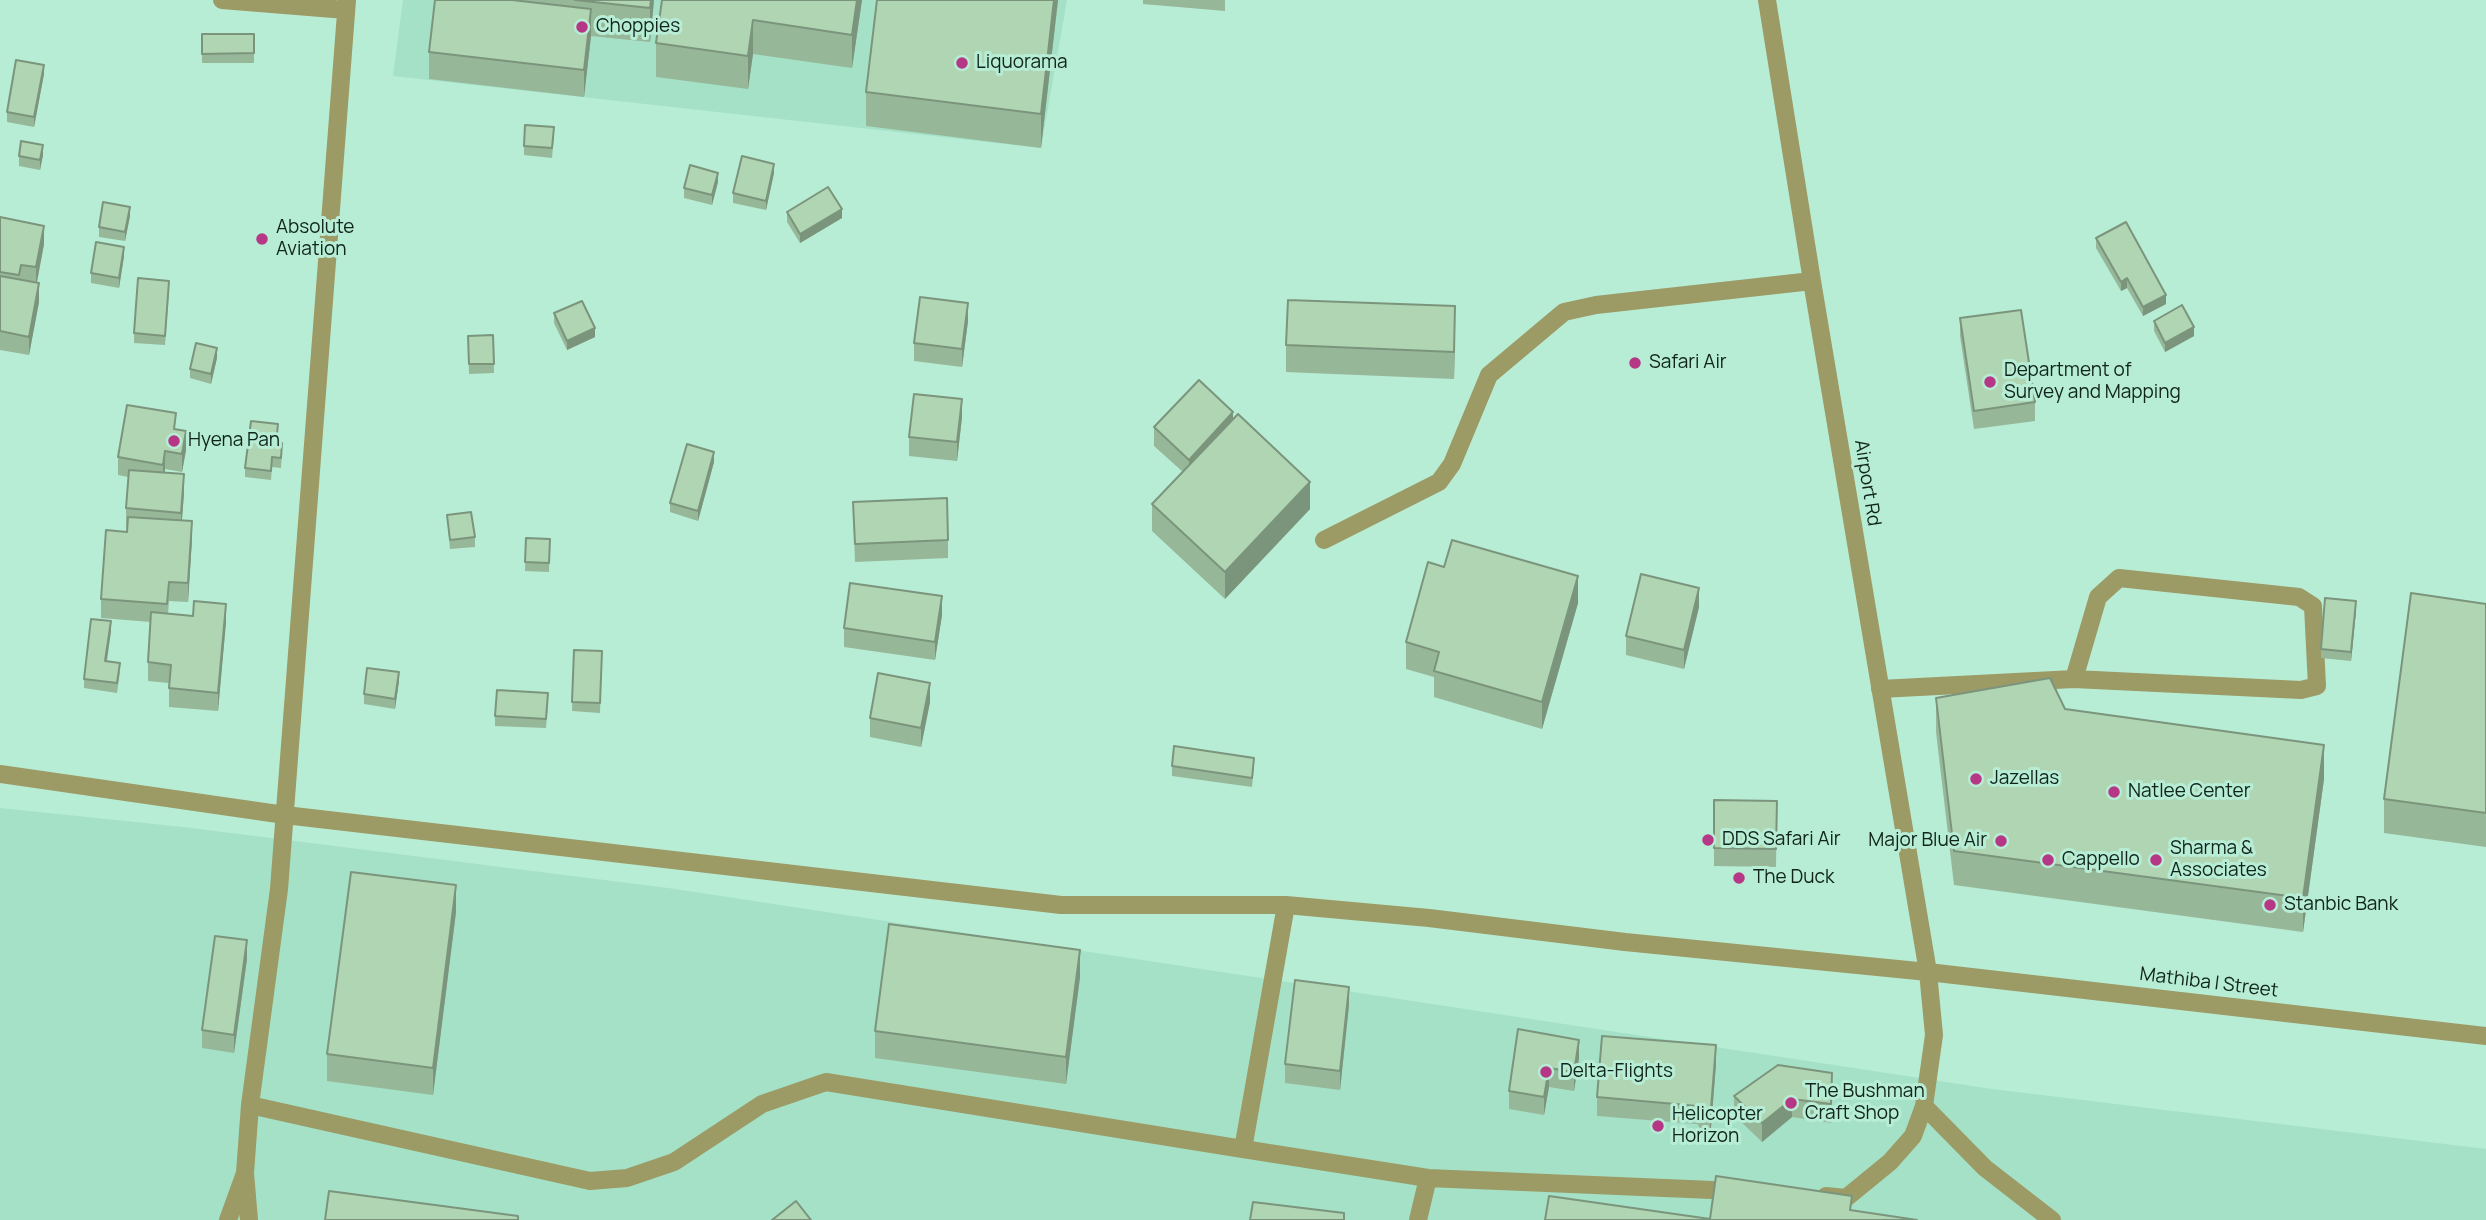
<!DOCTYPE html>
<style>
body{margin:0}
canvas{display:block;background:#b7ecd5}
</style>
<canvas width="2486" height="1220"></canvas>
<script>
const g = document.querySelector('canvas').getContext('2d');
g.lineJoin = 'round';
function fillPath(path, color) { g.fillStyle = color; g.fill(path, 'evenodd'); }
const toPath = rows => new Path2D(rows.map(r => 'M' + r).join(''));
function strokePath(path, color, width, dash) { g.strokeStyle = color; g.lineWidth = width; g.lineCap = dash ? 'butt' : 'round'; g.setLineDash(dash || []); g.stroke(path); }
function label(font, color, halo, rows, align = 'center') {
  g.font = font + ' Manrope,sans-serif'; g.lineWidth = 6; g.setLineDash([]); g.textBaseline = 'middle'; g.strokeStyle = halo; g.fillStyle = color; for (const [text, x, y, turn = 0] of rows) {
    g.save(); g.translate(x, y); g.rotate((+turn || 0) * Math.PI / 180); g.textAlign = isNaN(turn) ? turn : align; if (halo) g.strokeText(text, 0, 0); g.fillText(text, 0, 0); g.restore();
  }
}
const built = toPath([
 [403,0,1067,0,1041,148,393,76],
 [0,808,183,827,668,888,1992,1089,2486,1149,2486,1220,0,1220]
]);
const minor = toPath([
 [222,0,346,10],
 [1767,0,1812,281,1928,972,1934,1035,1924,1106,1913,1136,1890,1162,1846,1198,1826,1196],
 [1324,540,1439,482,1452,464,1489,375,1564,312,1596,305,1812,281],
 [1880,689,2074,679,2301,690,2317,686,2313,606,2299,597,2119,578,2098,597,2074,679],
 [0,774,285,815,1061,905,1286,905,1429,918,1625,942,1928,972,2486,1036],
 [1286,905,1243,1149,1428,1178,1736,1191],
 [250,1105,590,1181,627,1178,674,1162,762,1104,826,1082,1243,1149],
 [1924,1106,1985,1168,2052,1220],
 [245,1173,250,1105,279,889,347,0],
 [228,1220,245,1173,249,1220],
 [1418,1220,1428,1178]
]);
const wall = toPath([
 [435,0,654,0,650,42,591,36,584,97,429,79,429,52],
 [662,0,862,0,852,68,753,54,748,89,656,77,656,43],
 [877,0,1058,0,1041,148,866,126,866,92],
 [1143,0,1225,0,1225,11,1143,4],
 [202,34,254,34,254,63,202,63],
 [44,74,34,127,7,122,7,112],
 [554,136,552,158,524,155,524,146],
 [43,155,40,170,19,166,19,156],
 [774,173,766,210,733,203,733,193],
 [718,182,712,205,684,198,684,188],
 [787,212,842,218,800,243,787,222],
 [130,216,125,241,99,237,99,227],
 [0,217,44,244,37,283,39,302,29,355,0,350],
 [2096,238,2166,304,2143,316,2127,288,2121,291,2096,248],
 [124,256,119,288,91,283,91,273],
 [169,291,165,345,134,343,134,333],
 [554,313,595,337,567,350,554,323],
 [1960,318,2035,402,2035,421,1974,429,1960,336],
 [968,321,962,367,914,361,914,343],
 [2154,321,2194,336,2165,352,2154,331],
 [1455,333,1454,379,1286,372,1286,345],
 [493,335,494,373,469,374,468,336],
 [217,358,211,384,190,378,190,369],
 [962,417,957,461,909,456,909,437],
 [1233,418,1310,509,1225,599,1152,531,1152,504,1183,472,1154,446,1154,427],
 [176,430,186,450,182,472,165,469,165,473,184,493,182,520,192,539,188,602,169,601,168,614,226,622,218,711,169,707,169,683,148,681,148,662,151,622,101,618,101,599,127,532,127,527,126,527,126,508,128,477,118,475,118,457],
 [278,434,277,443,282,453,281,468,272,467,271,480,245,477,245,468],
 [714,462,698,521,670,512,670,503],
 [853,502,948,540,948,558,855,562],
 [447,515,475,537,475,547,450,549],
 [526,538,550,539,549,572,525,571],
 [1578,603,1542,729,1434,697,1434,677,1406,669,1406,642],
 [2486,604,2486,847,2384,833,2384,799],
 [1699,607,1684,669,1626,655,1626,636],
 [2356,611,2351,661,2321,658,2321,649],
 [942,615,935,660,844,647,844,628],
 [111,631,107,661,120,672,117,693,84,688,84,679],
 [574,650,602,651,600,713,572,711],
 [399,681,395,709,364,704,364,694],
 [1936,698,2065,709,2324,779,2303,932,1954,885,1936,732],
 [548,702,546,728,495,726,495,716],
 [930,702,921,747,870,737,870,718],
 [1172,766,1254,767,1252,787,1172,776],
 [1714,800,1777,801,1776,867,1714,866],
 [456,912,433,1095,327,1081,327,1054],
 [247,959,234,1053,202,1048,202,1030],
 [1080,977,1066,1084,875,1058,875,1031],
 [1349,1005,1340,1090,1285,1083,1285,1064],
 [1518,1029,1579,1058,1574,1091,1549,1087,1544,1115,1509,1109,1509,1091],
 [1716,1064,1710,1140,1697,1124,1597,1116,1597,1097],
 [1832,1091,1831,1123,1792,1117,1762,1142,1734,1115,1734,1096]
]);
const shadedWall = toPath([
 [651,0,654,0,650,42,650,8],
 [857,0,862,0,852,68,852,35],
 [1054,0,1058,0,1041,148,1041,114],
 [591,9,591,36,584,97,584,70],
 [753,20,753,54,748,89,748,56],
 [44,65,44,74,34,127,34,117],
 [43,145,43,155,40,170,40,160],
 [774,164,774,173,766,210,766,201],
 [718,173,718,182,712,205,712,195],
 [130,207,130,216,125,241,125,232],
 [842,209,842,218,800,243,800,234],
 [44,226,44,244,36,286,36,267],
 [124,247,124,256,119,288,119,278],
 [2127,278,2127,288,2121,291,2121,282],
 [39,283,39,302,29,355,29,337],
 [2166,295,2166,304,2143,316,2143,307],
 [968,303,968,321,962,367,962,349],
 [1455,306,1455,333,1454,379,1454,352],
 [2194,327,2194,336,2165,352,2165,343],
 [595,328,595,337,567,350,567,341],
 [217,348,217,358,211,384,211,374],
 [962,399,962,417,957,461,957,442],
 [1233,412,1233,430,1189,478,1189,460],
 [186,431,186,450,182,472,182,454],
 [165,451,165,469,163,483,163,465],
 [714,452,714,462,698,521,698,511],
 [184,474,184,493,181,531,181,513],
 [1310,482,1310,509,1225,599,1225,572],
 [192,521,192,539,188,602,188,583],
 [1578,576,1578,603,1542,729,1542,702],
 [1699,588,1699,607,1684,669,1684,650],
 [942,596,942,615,935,660,935,642],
 [2356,601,2356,611,2351,661,2351,652],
 [226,604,226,622,218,711,218,693],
 [111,621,111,631,105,671,105,661],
 [399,672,399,681,395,709,395,699],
 [930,683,930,702,921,747,921,728],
 [2324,745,2324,779,2303,932,2303,898],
 [456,885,456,912,433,1095,433,1068],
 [247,940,247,959,234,1053,234,1035],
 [1080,950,1080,977,1066,1084,1066,1057],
 [1349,987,1349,1005,1340,1090,1340,1071],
 [1579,1040,1579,1058,1574,1091,1574,1072],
 [1716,1045,1716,1064,1710,1140,1710,1121],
 [1549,1068,1549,1087,1544,1115,1544,1097],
 [1792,1099,1792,1117,1762,1142,1762,1123]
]);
const building = toPath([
 [435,0,512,0,591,9,584,70,429,52,435,0],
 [575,0,651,0,650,8,575,0],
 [662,0,857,0,852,35,753,20,748,56,656,43,662,0],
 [877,0,1054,0,1041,114,866,92,877,0],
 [202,34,254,34,254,53,202,54,202,34],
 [16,60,44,65,34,117,7,112,16,60],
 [525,125,554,127,552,148,524,146,525,125],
 [21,141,43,145,40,160,19,156,21,141],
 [742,156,774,164,766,201,733,193,742,156],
 [690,165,718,173,712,195,684,188,690,165],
 [828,187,842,209,800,234,787,212,828,187],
 [103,202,130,207,125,232,99,227,103,202],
 [0,217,44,226,36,267,21,265,19,275,0,272,0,217],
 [2126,222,2166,295,2143,307,2127,278,2121,282,2096,238,2126,222],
 [96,242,124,247,119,278,91,273,96,242],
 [0,276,39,283,29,337,0,331,0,276],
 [138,278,169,281,165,336,134,333,138,278],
 [920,297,968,303,962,349,914,343,920,297],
 [1288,300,1455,306,1454,352,1286,345,1288,300],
 [582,301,595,328,567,341,554,313,582,301],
 [2182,305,2194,327,2165,343,2154,321,2182,305],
 [2021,310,2035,402,1974,411,1960,318,2021,310],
 [493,335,494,364,469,364,468,336,493,335],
 [196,343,217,348,211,374,190,369,196,343],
 [1199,380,1233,412,1189,460,1154,427,1199,380],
 [914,394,962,399,957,442,909,437,914,394],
 [127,405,176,413,174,429,186,431,182,454,165,451,163,465,118,457,127,405],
 [1238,414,1310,482,1225,572,1152,504,1238,414],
 [251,421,278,424,276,443,282,443,281,458,272,457,271,471,245,468,251,421],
 [687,444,714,452,698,511,670,503,687,444],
 [129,470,184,474,181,513,126,508,129,470],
 [947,498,948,540,855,544,853,502,947,498],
 [471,512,475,537,450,540,447,515,471,512],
 [128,517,192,521,188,583,169,582,167,604,101,599,106,530,127,532,128,517],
 [526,538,550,539,549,563,525,562,526,538],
 [1452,540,1578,576,1542,702,1434,671,1439,652,1406,642,1428,562,1444,567,1452,540],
 [1641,574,1699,588,1684,650,1626,636,1641,574],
 [850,583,942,596,935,642,844,628,850,583],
 [2411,593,2486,604,2486,813,2384,799,2411,593],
 [2325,598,2356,601,2351,652,2321,649,2325,598],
 [194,601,226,604,218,693,169,688,171,665,148,662,151,612,193,616,194,601],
 [91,619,111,621,105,661,120,663,117,683,84,679,91,619],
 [574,650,602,651,600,703,572,702,574,650],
 [367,668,399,672,395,699,364,694,367,668],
 [878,673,930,683,921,728,870,718,878,673],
 [2050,678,2065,709,2324,745,2303,898,1954,851,1936,698,2050,678],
 [497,690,548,693,546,719,495,716,497,690],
 [1174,746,1254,758,1252,778,1172,766,1174,746],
 [1714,800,1777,801,1776,849,1714,848,1714,800],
 [351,872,456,885,433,1068,327,1054,351,872],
 [889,924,1080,950,1066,1057,875,1031,889,924],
 [215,936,247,940,234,1035,202,1030,215,936],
 [1295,980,1349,987,1340,1071,1285,1064,1295,980],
 [1518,1029,1579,1040,1574,1072,1549,1068,1544,1097,1509,1091,1518,1029],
 [1602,1036,1716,1045,1710,1121,1697,1106,1597,1097,1602,1036],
 [1778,1065,1832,1073,1831,1104,1792,1099,1762,1123,1734,1096,1778,1065],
 [1716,1176,1852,1196,1850,1210,1917,1220,1545,1220,1549,1196,1710,1219,1716,1176],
 [329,1191,518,1216,518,1220,325,1220,329,1191],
 [796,1201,811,1220,772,1220,796,1201],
 [1253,1202,1344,1213,1344,1220,1250,1220,1253,1202]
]);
const markers = [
 [582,27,7,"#b53785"],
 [962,63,7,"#b53785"],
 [262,239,7,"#b53785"],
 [1635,363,7,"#b53785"],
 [1990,382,7,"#b53785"],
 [174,441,7,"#b53785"],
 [1976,779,7,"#b53785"],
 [2114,792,7,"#b53785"],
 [1708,840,7,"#b53785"],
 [2001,841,7,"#b53785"],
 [2048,860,7,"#b53785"],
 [2156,860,7,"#b53785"],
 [1739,878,7,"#b53785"],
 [2270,905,7,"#b53785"],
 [1546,1072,7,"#b53785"],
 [1791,1103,7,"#b53785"],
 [1658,1126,7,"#b53785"]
];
const poiNames = [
 ["Choppies",596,27],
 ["Liquorama",976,63],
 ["Absolute",276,228],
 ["Aviation",276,250],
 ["Safari Air",1649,363],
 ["Department of",2004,371],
 ["Survey and Mapping",2004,393],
 ["Hyena Pan",188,441],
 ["Jazellas",1990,779],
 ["Natlee Center",2128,792],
 ["DDS Safari Air",1722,840],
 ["Major Blue Air",1987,841,"right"],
 ["Sharma &",2170,849],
 ["Associates",2170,871],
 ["Cappello",2062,860],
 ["The Duck",1753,878],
 ["Stanbic Bank",2284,905],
 ["Delta-Flights",1560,1072],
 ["The Bushman",1805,1092],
 ["Craft Shop",1805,1114],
 ["Helicopter",1672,1115],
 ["Horizon",1672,1137]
];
const streetNames = [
 ["Airport Rd",1867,483,81],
 ["Mathiba I Street",2209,983,7]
];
fillPath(built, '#a4e1c7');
strokePath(minor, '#9c9a65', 18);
fillPath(wall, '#97b799');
fillPath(shadedWall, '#7b957d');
fillPath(building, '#b0d5b2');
strokePath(building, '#7b957d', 2);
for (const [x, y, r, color] of markers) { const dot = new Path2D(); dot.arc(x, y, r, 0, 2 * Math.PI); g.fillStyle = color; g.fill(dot); strokePath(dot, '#b7ecd5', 2.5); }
label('19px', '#10241c', '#b7ecd5', poiNames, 'left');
label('19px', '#10241c', '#b7ecd5', streetNames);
</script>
